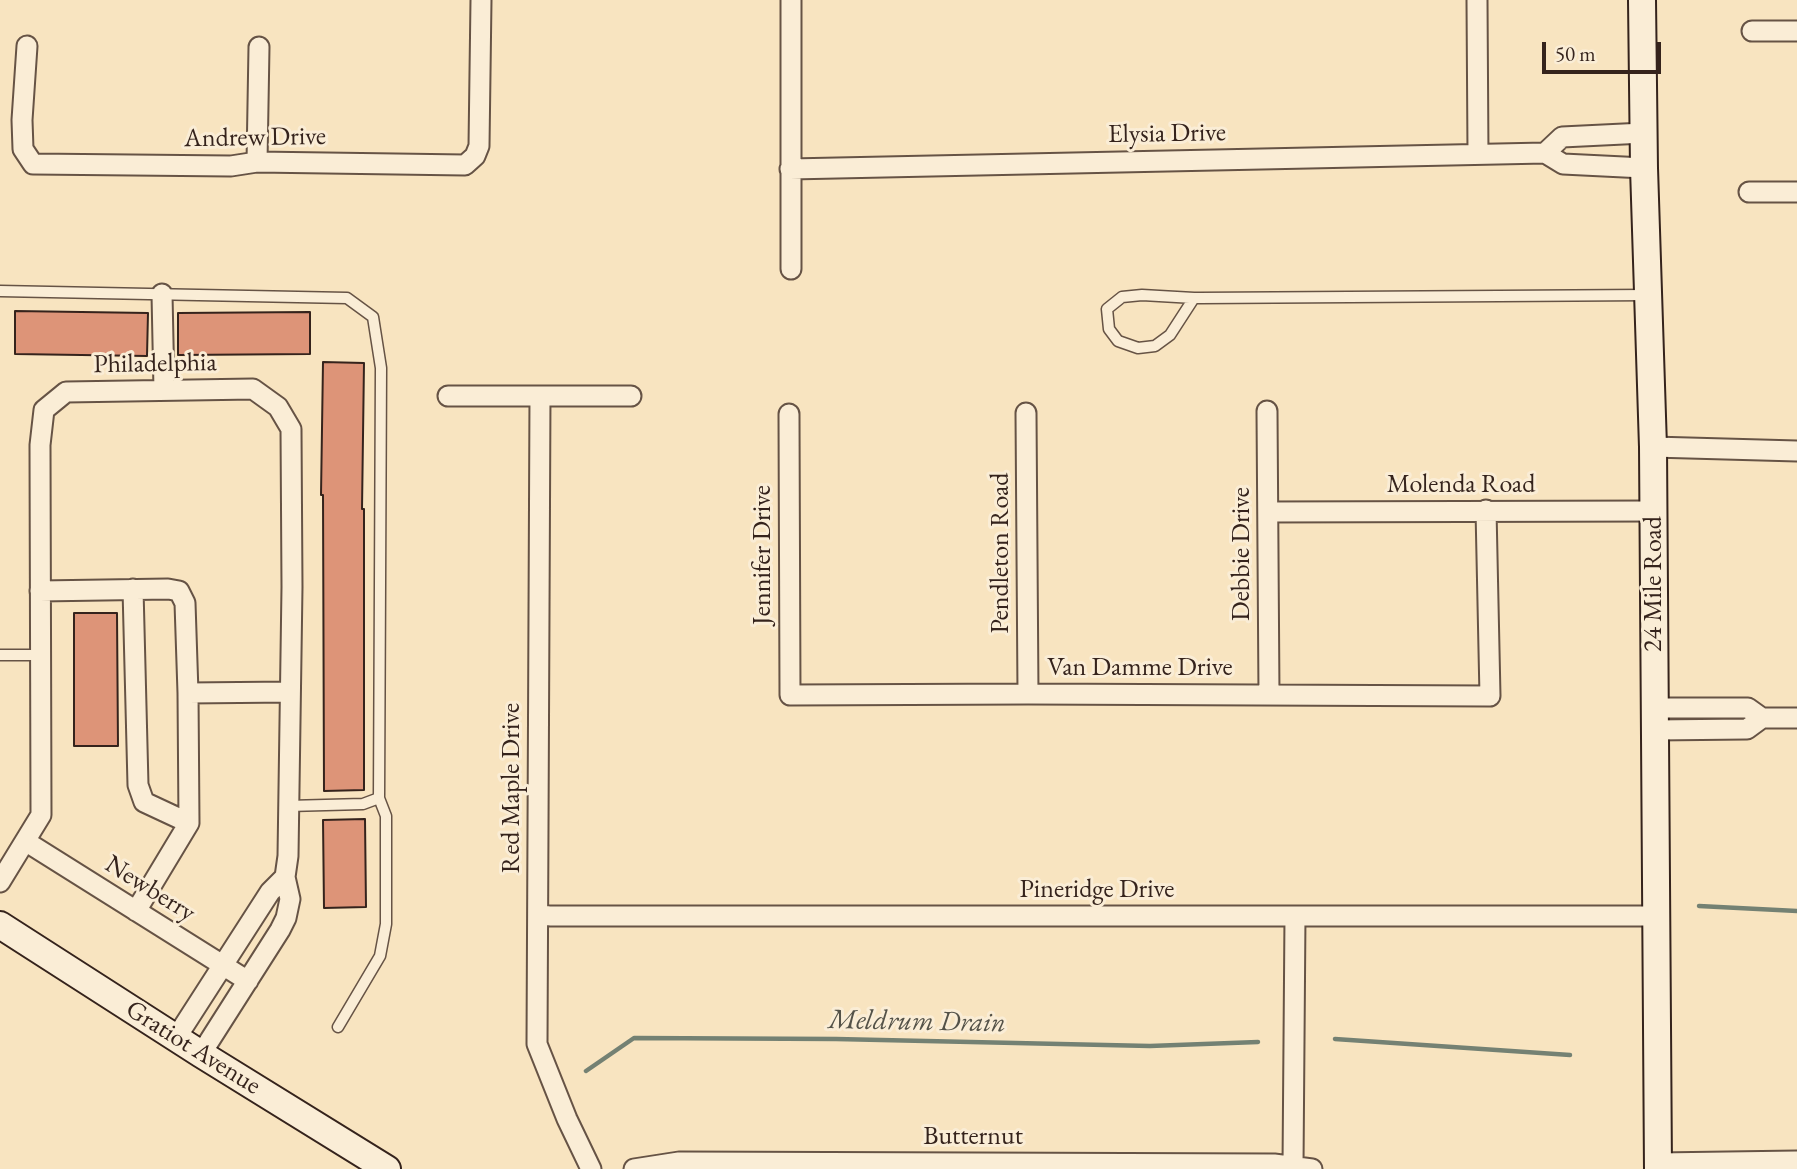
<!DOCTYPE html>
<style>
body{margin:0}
#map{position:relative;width:1797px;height:1169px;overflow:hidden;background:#f8e4c0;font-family:"EB Garamond",serif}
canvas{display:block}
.scale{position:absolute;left:1542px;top:42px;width:119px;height:32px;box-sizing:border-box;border:4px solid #35231c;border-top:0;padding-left:9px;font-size:21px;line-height:24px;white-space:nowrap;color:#35231c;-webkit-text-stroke:5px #faedd6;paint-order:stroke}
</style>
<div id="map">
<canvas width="1797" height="1169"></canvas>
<div class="scale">50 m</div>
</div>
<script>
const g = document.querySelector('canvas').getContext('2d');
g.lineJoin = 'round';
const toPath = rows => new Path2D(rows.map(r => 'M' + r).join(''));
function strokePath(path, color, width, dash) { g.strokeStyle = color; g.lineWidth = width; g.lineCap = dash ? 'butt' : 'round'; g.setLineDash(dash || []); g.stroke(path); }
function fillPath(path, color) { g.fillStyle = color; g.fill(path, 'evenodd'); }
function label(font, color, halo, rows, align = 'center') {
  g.font = font + ' "EB Garamond",serif'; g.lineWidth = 6; g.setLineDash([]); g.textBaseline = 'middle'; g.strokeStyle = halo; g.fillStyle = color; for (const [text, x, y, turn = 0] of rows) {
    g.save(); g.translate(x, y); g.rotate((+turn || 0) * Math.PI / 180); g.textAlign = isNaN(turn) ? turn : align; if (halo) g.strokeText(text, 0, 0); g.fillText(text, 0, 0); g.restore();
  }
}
const stream = toPath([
 [1699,906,1797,911],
 [1335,1039,1570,1055],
 [586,1071,634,1038,836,1039,1150,1046,1258,1042]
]);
const building = toPath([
 [15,311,148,313,147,356,15,354,15,311],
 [310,312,310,354,178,355,178,313,310,312],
 [323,362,364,363,362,509,364,509,364,790,324,791,323,495,321,495,323,362],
 [74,613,117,613,118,746,74,746,74,613],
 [365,819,366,907,324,908,323,820,365,819]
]);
const lane = toPath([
 [0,291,347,298,373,317,381,368,379,798,363,804,288,806],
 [1194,298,1170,335,1155,346,1138,348,1118,341,1109,329,1107,309,1122,297,1142,295,1194,298,1200,298,1648,295],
 [0,655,41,655],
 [338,1027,380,956,386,924,386,816,379,798]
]);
const street = toPath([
 [1477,0,1478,154],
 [1752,31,1797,31],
 [27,46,22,120,23,149,33,164,231,166,257,162,465,165,475,156,479,146,481,0],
 [1545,153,1562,137,1644,133],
 [257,162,259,47],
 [790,169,1545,153,1563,164,1644,168],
 [1749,192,1797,192],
 [791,269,791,0],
 [162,294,164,390],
 [448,396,631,396],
 [540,396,537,1044,567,1119,591,1169],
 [1267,411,1269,695],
 [1026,413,1028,694],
 [789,414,790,695,1028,694,1490,696,1486,510],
 [1653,447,1797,451],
 [1268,512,1654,511],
 [133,589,138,785,144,802,189,823],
 [40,591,168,589,179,591,185,603,188,693,290,692],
 [1655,708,1748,708,1762,718,1747,729,1655,730],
 [1762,718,1797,718],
 [25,841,248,981],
 [0,882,41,815,40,445,44,410,66,392,253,389,278,407,291,429,292,587,288,856,285,877,290,899,286,918,280,930,201,1054],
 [136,911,189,823,188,693],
 [538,914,550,916,1656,916],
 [176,1038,270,892,285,877],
 [1658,1163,1797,1161],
 [1293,1166,1295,916],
 [634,1169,679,1162,1274,1164,1312,1169]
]);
const secondary = toPath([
 [1642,0,1644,168,1653,447,1658,1169],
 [0,925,201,1054,387,1169]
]);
const streetNames = [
 ["Elysia Drive",1167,134,-1],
 ["Andrew Drive",255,138,-1],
 ["Philadelphia",155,364,-1],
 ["Molenda Road",1461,485],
 ["Pendleton Road",1001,553,-90],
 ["Debbie Drive",1242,554,-90],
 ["Jennifer Drive",763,555,-90],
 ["24 Mile Road",1654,584,-90],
 ["Van Damme Drive",1140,668],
 ["Red Maple Drive",512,788,-90],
 ["Newberry",150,889,32],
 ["Pineridge Drive",1097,890],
 ["Gratiot Avenue",193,1048,32],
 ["Butternut",973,1137]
];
const waterNames = [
 ["Meldrum Drain",917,1022,1]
];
strokePath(stream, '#748173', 4.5);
fillPath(building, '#dd9478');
strokePath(building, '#35231c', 2);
strokePath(lane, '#665345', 13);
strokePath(street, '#665345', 23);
strokePath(secondary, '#35231c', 30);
strokePath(lane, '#faedd6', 10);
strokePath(street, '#faedd6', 19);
strokePath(secondary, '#faedd6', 26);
label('26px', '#35231c', '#faedd6', streetNames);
label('italic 28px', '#545248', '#faedd6', waterNames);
</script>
